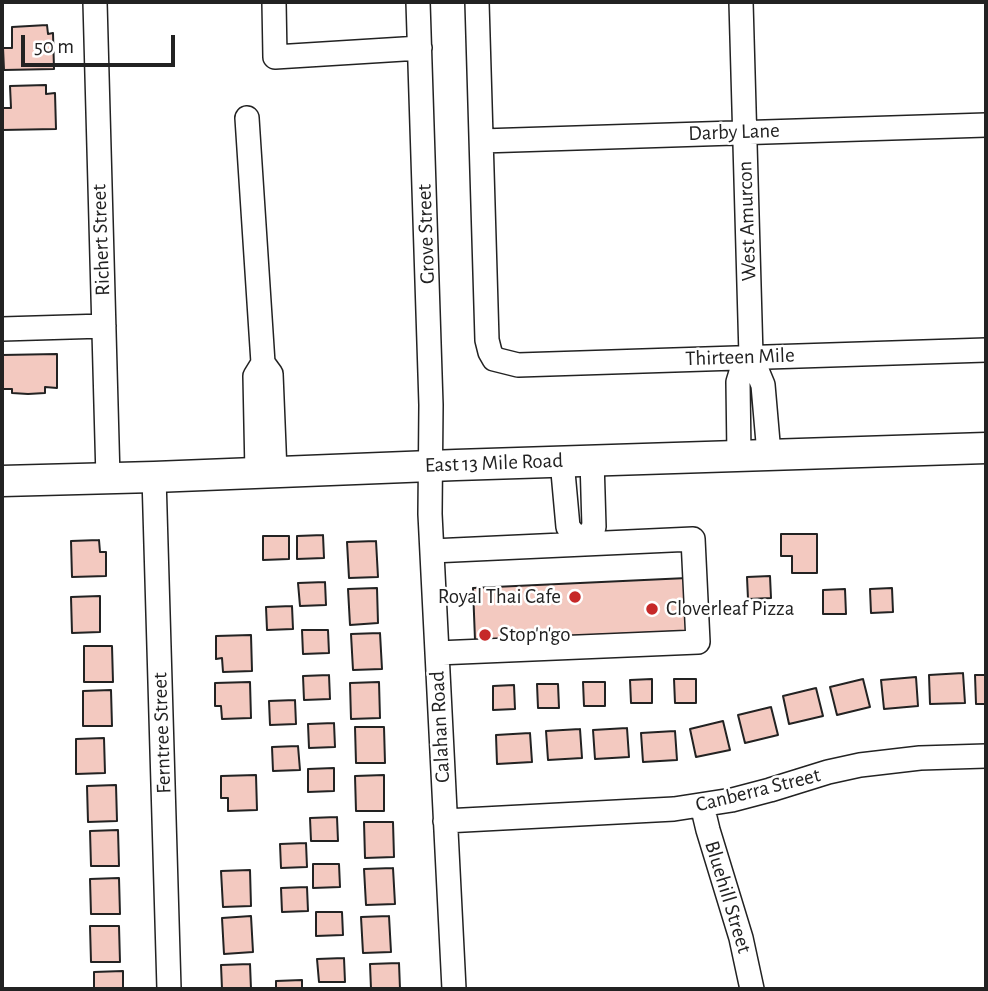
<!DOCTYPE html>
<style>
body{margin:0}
#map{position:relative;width:988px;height:991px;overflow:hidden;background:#fff;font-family:"Alegreya Sans",sans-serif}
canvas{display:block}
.frame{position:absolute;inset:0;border:4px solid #222;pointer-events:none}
.scale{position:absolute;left:21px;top:35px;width:154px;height:32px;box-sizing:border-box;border:4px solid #222;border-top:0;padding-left:9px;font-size:21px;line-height:24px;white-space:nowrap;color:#222;-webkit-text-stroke:5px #fff;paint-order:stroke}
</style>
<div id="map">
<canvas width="988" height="991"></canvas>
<div class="frame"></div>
<div class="scale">50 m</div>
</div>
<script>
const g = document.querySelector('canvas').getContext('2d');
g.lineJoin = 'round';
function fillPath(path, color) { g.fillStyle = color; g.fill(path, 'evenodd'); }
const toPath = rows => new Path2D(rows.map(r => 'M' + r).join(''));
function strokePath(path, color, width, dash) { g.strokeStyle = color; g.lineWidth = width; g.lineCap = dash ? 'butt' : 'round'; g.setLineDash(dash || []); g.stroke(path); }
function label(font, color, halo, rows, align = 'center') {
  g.font = font + ' "Alegreya Sans",sans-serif'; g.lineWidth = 5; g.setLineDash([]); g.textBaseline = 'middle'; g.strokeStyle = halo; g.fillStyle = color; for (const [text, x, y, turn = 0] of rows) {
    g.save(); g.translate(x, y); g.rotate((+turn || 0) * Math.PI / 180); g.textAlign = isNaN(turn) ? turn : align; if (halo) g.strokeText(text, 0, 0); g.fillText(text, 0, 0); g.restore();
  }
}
const building = toPath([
 [47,25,48,34,53,33,54,69,4,70,3,48,12,48,12,27,47,25],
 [46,85,46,94,55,93,56,129,2,130,2,108,11,108,10,86,46,85],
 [57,354,57,388,45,387,45,393,28,394,12,393,12,389,2,389,2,355,57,354],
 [781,534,817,534,817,573,792,573,792,556,781,556,781,534],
 [323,535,324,558,297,559,297,536,323,535],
 [263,536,289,536,289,559,263,560,263,536],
 [99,540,100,552,106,552,106,576,72,577,71,541,99,540],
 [376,541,378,577,349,578,347,542,376,541],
 [770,576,771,598,748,599,747,577,770,576],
 [687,578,689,631,475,640,473,588,687,578],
 [325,582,326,605,300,606,298,583,325,582],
 [377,588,378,623,350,625,348,589,377,588],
 [892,588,893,612,871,613,870,589,892,588],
 [845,589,846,614,823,614,823,590,845,589],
 [100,596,100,632,72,633,71,597,100,596],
 [292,606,293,629,267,630,266,607,292,606],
 [302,630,328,630,329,653,303,654,302,630],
 [380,633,382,669,353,670,351,634,380,633],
 [251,635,252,671,223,672,222,658,216,659,216,636,251,635],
 [84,646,112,646,113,682,84,682,84,646],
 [963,673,965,703,930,704,929,675,963,673],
 [329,675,330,699,304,700,303,676,329,675],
 [975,675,986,675,986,704,976,704,975,675],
 [916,677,918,706,884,709,881,680,916,677],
 [652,679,652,703,631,703,630,680,652,679],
 [674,679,696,679,696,703,675,703,674,679],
 [863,679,870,707,837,715,830,687,863,679],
 [250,682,251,718,222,719,221,706,215,706,215,683,250,682],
 [379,682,380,718,351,719,350,683,379,682],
 [583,682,605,682,605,706,584,706,583,682],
 [537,684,558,684,559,708,538,708,537,684],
 [514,685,515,709,493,710,493,686,514,685],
 [816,688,823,716,789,724,783,696,816,688],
 [111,690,112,726,83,726,83,691,111,690],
 [295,700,296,724,270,725,269,701,295,700],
 [771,707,778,735,745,743,738,715,771,707],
 [723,721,730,750,696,757,690,729,723,721],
 [334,723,335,747,309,748,308,724,334,723],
 [355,727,384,727,385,763,356,763,355,727],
 [627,728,629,757,595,759,593,730,627,728],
 [580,729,582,758,548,760,546,731,580,729],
 [675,731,677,760,643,762,641,733,675,731],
 [530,733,532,762,497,764,496,735,530,733],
 [104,738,105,773,76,774,76,739,104,738],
 [298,746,300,770,273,771,272,747,298,746],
 [334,768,334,791,308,792,308,769,334,768],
 [256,775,257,810,228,811,228,798,221,798,221,776,256,775],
 [384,775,384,811,356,811,355,776,384,775],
 [116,785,117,821,88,822,87,786,116,785],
 [337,817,338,841,311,841,310,818,337,817],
 [364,822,393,822,394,857,365,858,364,822],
 [118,830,119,866,91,866,90,831,118,830],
 [306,843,307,867,281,868,280,844,306,843],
 [313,864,339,864,340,887,313,888,313,864],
 [393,868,395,904,366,905,364,869,393,868],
 [250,870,251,906,223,907,221,871,250,870],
 [119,878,120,914,91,914,90,879,119,878],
 [307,887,308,911,282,912,281,888,307,887],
 [316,912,342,912,343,935,316,936,316,912],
 [251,916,253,952,224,954,222,918,251,916],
 [389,916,391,952,363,953,361,917,389,916],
 [90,926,119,926,120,962,91,962,90,926],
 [344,958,345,982,319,982,317,959,344,958],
 [399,963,400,989,371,989,370,964,399,963],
 [250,964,251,989,222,989,221,965,250,964],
 [123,971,123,989,94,989,94,972,123,971],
 [302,980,302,989,276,989,276,981,302,980]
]);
const minor = toPath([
 [95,2,108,478],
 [274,2,275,57,420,48],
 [418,2,431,405,430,514,454,989],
 [477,2,487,340,490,352,494,359,518,365,986,350],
 [741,2,751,356],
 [247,118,263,363,255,376,257,473],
 [482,141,986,125],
 [2,329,104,326],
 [263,363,271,374,275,472],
 [739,455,738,382,742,369,751,356,763,385,769,454],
 [562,461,568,527,582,544,594,527,592,460],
 [154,477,169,989],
 [432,551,693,539,698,642,437,653],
 [702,805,708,830,741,938,752,989],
 [445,821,674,809,732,800,770,790,828,772,860,765,920,758,986,756]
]);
const major = toPath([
 [2,481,154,477,456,465,986,448]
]);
const markers = [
 [575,597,7,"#c62828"],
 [652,609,7,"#c62828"],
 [485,635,7,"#c62828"]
];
const streetNames = [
 ["Darby Lane",734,132,-2],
 ["West Amurcon",747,221,-92],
 ["Grove Street",426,234,-92],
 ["Richert Street",101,240,-92],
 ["Thirteen Mile",740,357,-2],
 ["East 13 Mile Road",494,463,-2],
 ["Calahan Road",440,727,-93],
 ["Ferntree Street",162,733,-92],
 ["Canberra Street",758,790,-14],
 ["Bluehill Street",728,897,73]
];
const poiNames = [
 ["Royal Thai Cafe",561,597,"right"],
 ["Cloverleaf Pizza",666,609],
 ["Stop'n'go",499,635]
];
fillPath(building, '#f3c9c0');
strokePath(building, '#222', 2);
strokePath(minor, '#222', 26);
strokePath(major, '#222', 33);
strokePath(minor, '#fff', 23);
strokePath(major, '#fff', 30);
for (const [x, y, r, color] of markers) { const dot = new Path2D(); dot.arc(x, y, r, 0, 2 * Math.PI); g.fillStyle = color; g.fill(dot); strokePath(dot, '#fff', 2.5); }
label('21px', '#222', '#fff', streetNames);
label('21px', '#222', '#fff', poiNames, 'left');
</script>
